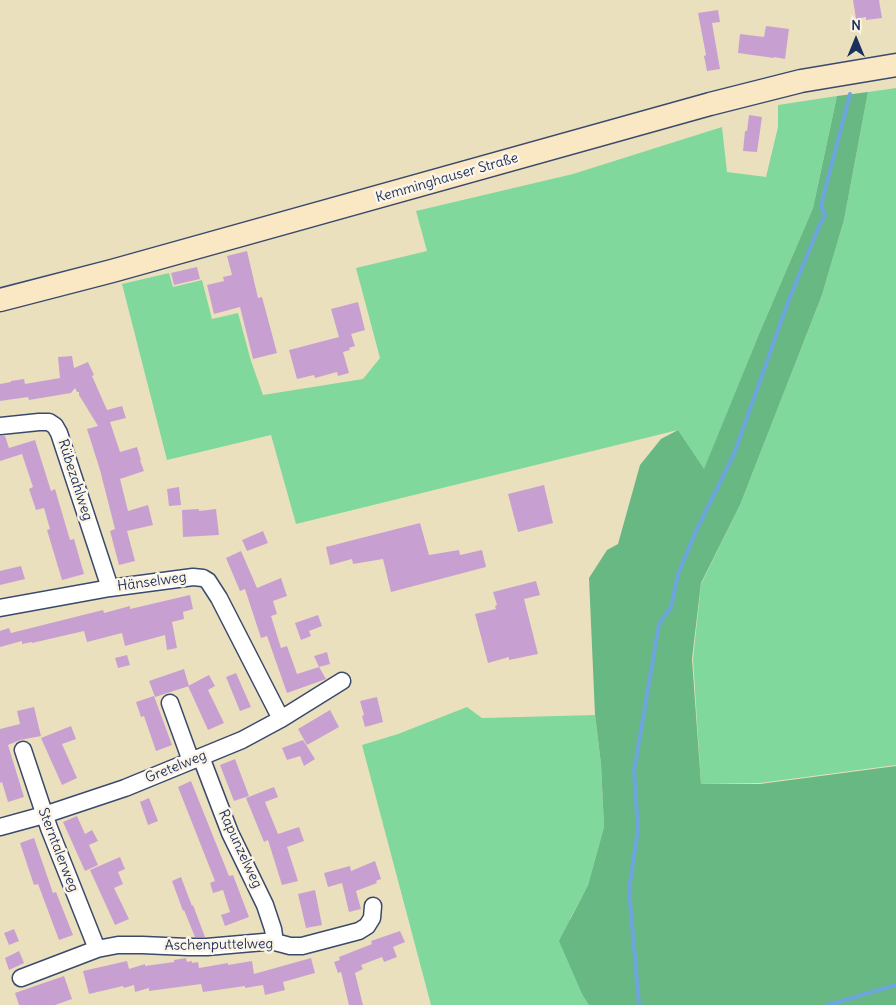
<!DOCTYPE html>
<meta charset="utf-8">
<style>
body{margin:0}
#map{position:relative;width:896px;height:1005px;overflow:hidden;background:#ebe0bd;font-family:Delius,sans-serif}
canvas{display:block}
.north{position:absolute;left:831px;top:15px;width:50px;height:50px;-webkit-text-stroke:4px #fcf5e5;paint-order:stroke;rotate:0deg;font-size:14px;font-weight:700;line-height:20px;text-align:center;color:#1b2f5e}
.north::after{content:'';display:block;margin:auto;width:18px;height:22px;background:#1b2f5e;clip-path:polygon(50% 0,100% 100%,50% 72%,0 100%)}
</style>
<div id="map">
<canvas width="896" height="1005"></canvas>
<div class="north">N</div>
</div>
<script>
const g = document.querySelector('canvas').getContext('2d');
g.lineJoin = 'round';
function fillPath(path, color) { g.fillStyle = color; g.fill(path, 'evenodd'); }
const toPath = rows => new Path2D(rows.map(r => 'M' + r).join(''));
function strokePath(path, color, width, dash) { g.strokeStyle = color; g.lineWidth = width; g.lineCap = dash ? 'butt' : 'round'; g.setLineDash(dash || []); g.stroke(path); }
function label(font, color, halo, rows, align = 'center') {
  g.font = font + ' Delius,sans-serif'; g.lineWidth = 5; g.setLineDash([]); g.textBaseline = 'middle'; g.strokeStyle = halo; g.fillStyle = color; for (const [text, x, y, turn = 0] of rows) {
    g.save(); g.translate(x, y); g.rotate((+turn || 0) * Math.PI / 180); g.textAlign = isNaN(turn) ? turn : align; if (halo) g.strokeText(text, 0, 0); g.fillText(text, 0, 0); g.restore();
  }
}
const green = toPath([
 [896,88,896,765,760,783,701,784,693,659,701,584,740,505,822,295,844,220,868,92],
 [837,96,813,208,759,334,704,470,678,430,296,524,271,435,167,460,122,284,169,273,173,287,202,280,212,319,238,313,251,361,263,395,363,379,380,358,356,268,427,251,416,211,573,174,722,127,727,172,766,177,778,127,778,105],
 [467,707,482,718,595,715,601,764,604,827,588,885,570,919,583,996,589,1005,431,1005,362,745,398,734]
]);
const forest = toPath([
 [868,92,844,220,822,295,740,505,701,583,692,659,701,784,760,784,896,766,896,1005,589,1005,583,996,559,941,588,885,604,827,601,764,595,715,589,578,607,550,618,544,640,465,661,439,678,430,704,469,759,334,813,208,837,96]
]);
const stream = toPath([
 [639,1005,629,890,638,829,634,771,659,624,671,607,678,574,696,531,734,454,788,302,820,224,825,216,821,205,850,94],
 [828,1005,896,985]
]);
const building = toPath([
 [853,0,879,0,882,18,866,20,866,17,856,19],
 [718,10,720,22,712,23,720,69,707,71,704,56,706,55,698,13],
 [766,26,789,29,785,59,774,57,774,58,738,53,740,34,764,37],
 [749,115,762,117,757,152,743,151,745,131,747,131],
 [247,251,258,298,262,297,277,353,253,359,240,307,214,314,207,285,224,281,223,277,232,275,227,256],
 [197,267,200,279,174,285,171,273],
 [358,302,365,330,351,334,355,346,349,348,350,350,343,352,349,373,338,376,337,372,315,378,314,375,297,379,289,350,339,337,331,309],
 [72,356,74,368,88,362,94,375,92,376,107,410,122,406,126,418,110,422,120,452,137,447,141,460,140,460,144,471,120,479,128,511,148,505,153,525,127,531,135,561,119,565,110,531,115,529,100,470,87,429,98,426,79,395,79,392,77,392,75,388,71,393,29,400,28,397,0,401,0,384,11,382,11,381,24,379,25,384,60,378,58,357],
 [0,436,5,436,9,448,35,440,51,491,55,489,70,540,74,539,84,574,62,580,47,530,50,529,44,508,36,510,29,489,33,487,22,454,0,461],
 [544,485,553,523,518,532,508,494],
 [179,487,181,505,169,506,167,489],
 [199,509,199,511,216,509,219,535,183,537,182,510],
 [420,523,429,555,459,550,460,555,482,550,486,567,391,592,383,559,353,564,352,559,330,565,326,547],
 [263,531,268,543,247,551,242,540],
 [241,551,257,588,281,578,287,596,273,601,277,614,271,616,281,648,287,646,297,674,319,667,314,656,327,652,330,664,319,667,326,679,287,693,267,636,261,638,245,589,240,591,226,558],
 [21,566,25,579,0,585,0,571],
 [536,581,540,595,524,599,538,654,509,660,509,657,488,663,475,614,496,609,495,606,497,605,493,592],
 [190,595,193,609,183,612,184,619,172,622,177,648,167,650,165,635,125,646,122,633,87,642,84,631,32,643,32,642,22,644,22,641,0,647,0,631,9,628,11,633,103,610,104,613,130,606,130,609],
 [318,615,322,626,309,631,311,636,301,640,295,623],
 [127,655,130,665,118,668,115,658],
 [184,669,189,686,155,697,149,681],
 [236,673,251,707,240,711,226,677],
 [209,675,215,686,208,690,224,723,208,730,188,686],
 [154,696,172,745,156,751,144,716,141,717,136,702],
 [377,697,383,722,365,727,362,716,364,715,360,701],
 [34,707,41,736,20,740,8,745,24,797,8,802,2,782,0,783,0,729,20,724,17,711],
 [330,710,339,727,307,745,298,729],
 [71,726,76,739,62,744,77,778,62,785,41,738],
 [303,740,315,759,304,766,300,756,287,760,282,748],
 [235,759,249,796,234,801,220,765],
 [191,781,229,876,233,875,249,917,225,926,221,915,230,912,223,890,213,893,210,883,215,881,178,787],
 [274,787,278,797,265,802,278,834,299,827,304,841,287,847,298,881,282,885,268,840,264,842,246,798],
 [149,798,158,821,148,825,140,802],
 [77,816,85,834,92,830,98,841,89,845,98,865,85,871,63,822],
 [34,838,53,893,56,892,73,935,59,940,38,884,34,885,20,843],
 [120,857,125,869,118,872,123,884,114,888,129,919,115,925,90,870],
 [375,861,381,879,376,881,377,883,356,891,361,909,349,912,342,883,328,887,324,873,350,866,351,871],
 [181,877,192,906,193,905,205,937,195,937,184,910,183,911,172,881],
 [315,890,322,925,306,928,298,894],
 [14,929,19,941,9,945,4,933],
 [400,931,405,942,393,947,397,957,384,962,382,957,361,965,363,969,355,973,363,1005,349,1005,341,972,338,973,334,962,340,960,339,957,372,944,371,941],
 [19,951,24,963,9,970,5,958],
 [186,958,187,962,192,961,192,963,198,962,199,968,228,963,228,965,252,961,254,974,311,958,315,973,283,982,285,990,265,995,263,985,245,988,245,986,203,992,201,984,149,991,149,988,135,992,134,985,124,988,123,986,89,994,83,971,127,961,129,969,145,964,145,966,174,962,174,960],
 [64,976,72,999,55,1005,19,1005,15,993]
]);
const minor = toPath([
 [0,426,39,422,49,422,55,426,59,433,110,588],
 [0,608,110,588,193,577,203,578,208,581,219,598,281,719],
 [170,703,191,761],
 [23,750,49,828,97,949],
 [201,757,230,833,265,905,273,929,275,942],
 [0,827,44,815,125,788,242,740,281,719,342,681],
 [21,978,97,949,118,945,142,945,188,947,207,947,264,942,275,942,290,946,302,946,359,931,367,926,372,918,373,906]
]);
const secondary = toPath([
 [0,300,112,271,710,104,801,81,896,65]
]);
const streetNames = [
 ["Kemminghauser Straße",447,178,-16],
 ["Rübezahlweg",75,480,72],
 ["Hänselweg",152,582,-8],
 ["Gretelweg",176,767,-22],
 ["Rapunzelweg",240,849,65],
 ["Sterntalerweg",58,850,69],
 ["Aschenputtelweg",219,945,-1]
];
fillPath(green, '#80d89d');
fillPath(forest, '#68b884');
strokePath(stream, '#6fa5dd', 4);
fillPath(building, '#c7a0d1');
strokePath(minor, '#3a4a6c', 19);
strokePath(secondary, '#3a4a6c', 25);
strokePath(minor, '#fff', 16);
strokePath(secondary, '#fae7c3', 22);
label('14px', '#1b2f5e', '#fcf5e5', streetNames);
</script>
